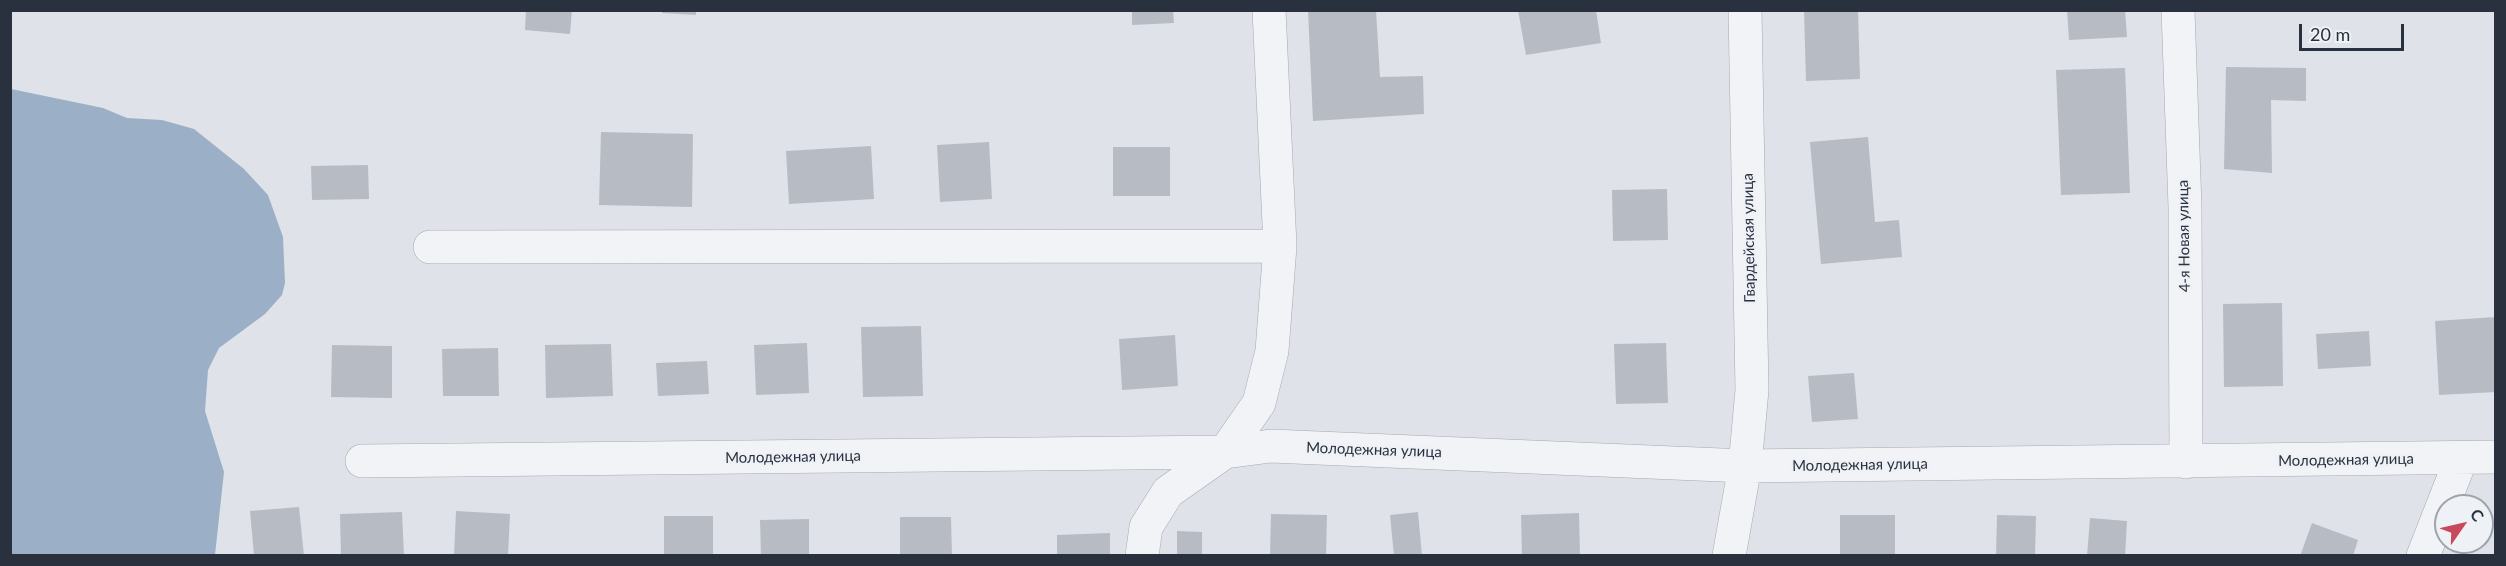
<!DOCTYPE html>
<meta charset="utf-8">
<style>
body{margin:0}
#map{position:relative;width:2506px;height:566px;overflow:hidden;background:#dfe2e8;font-family:Lato,sans-serif}
canvas{display:block}
.frame{position:absolute;inset:0;border:12px solid #29303e;pointer-events:none}
.north{position:absolute;left:2434px;top:494px;width:60px;height:60px;box-sizing:border-box;background:#eef1f5;border:2px solid #9fa4ac;border-radius:50%;rotate:56deg;font-size:16px;font-weight:700;line-height:24px;text-align:center;color:#29303e}
.north::after{content:'';display:block;margin:auto;width:21px;height:27px;background:#c8495b;clip-path:polygon(50% 0,100% 100%,50% 72%,0 100%)}
.scale{position:absolute;left:2299px;top:24px;width:105px;height:27px;box-sizing:border-box;border:3px solid #29303e;border-top:0;padding-left:8px;font-size:18px;line-height:21px;white-space:nowrap;color:#29303e;-webkit-text-stroke:4px #eef1f5;paint-order:stroke}
</style>
<div id="map">
<canvas width="2506" height="566"></canvas>
<div class="frame"></div>
<div class="north">С</div>
<div class="scale">20 m</div>
</div>
<script>
const g = document.querySelector('canvas').getContext('2d');
g.lineJoin = 'round';
function fillPath(path, color) { g.fillStyle = color; g.fill(path, 'evenodd'); }
const toPath = rows => new Path2D(rows.map(r => 'M' + r).join(''));
function strokePath(path, color, width, dash) { g.strokeStyle = color; g.lineWidth = width; g.lineCap = dash ? 'butt' : 'round'; g.setLineDash(dash || []); g.stroke(path); }
function label(font, color, halo, rows, align = 'center') {
  g.font = font + ' Lato,sans-serif'; g.lineWidth = 4.5; g.setLineDash([]); g.textBaseline = 'middle'; g.strokeStyle = halo; g.fillStyle = color; for (const [text, x, y, turn = 0] of rows) {
    g.save(); g.translate(x, y); g.rotate((+turn || 0) * Math.PI / 180); g.textAlign = isNaN(turn) ? turn : align; if (halo) g.strokeText(text, 0, 0); g.fillText(text, 0, 0); g.restore();
  }
}
const water = toPath([
 [11,89,103,108,127,118,162,120,194,129,244,169,268,195,283,237,285,283,282,295,265,314,219,348,208,370,205,411,224,472,215,555,11,555]
]);
const building = toPath([
 [526,10,572,10,570,34,525,30],
 [662,10,696,10,696,15,662,13],
 [1132,10,1173,10,1174,23,1132,25],
 [1308,10,1376,10,1380,77,1423,76,1424,114,1313,121],
 [1518,10,1596,10,1601,43,1526,55],
 [1804,10,1858,10,1860,79,1806,81],
 [2067,10,2125,10,2127,37,2069,40],
 [2226,67,2306,68,2306,101,2271,100,2272,173,2224,169],
 [2125,68,2130,193,2061,195,2056,70],
 [601,132,693,134,692,207,599,205],
 [1868,137,1875,222,1899,220,1902,257,1821,264,1810,142],
 [989,142,992,199,940,202,937,145],
 [871,146,874,199,789,204,786,151],
 [1113,147,1170,147,1170,196,1113,196],
 [368,165,369,199,312,200,311,166],
 [1667,189,1668,240,1613,241,1612,190],
 [2282,303,2283,386,2224,387,2223,304],
 [2496,317,2496,392,2439,395,2435,321],
 [921,326,923,396,863,397,861,327],
 [2369,331,2371,366,2318,369,2316,334],
 [1175,335,1178,386,1122,390,1119,339],
 [807,343,809,393,756,395,754,345],
 [1666,343,1668,403,1616,404,1614,344],
 [611,344,613,396,546,398,545,345],
 [332,345,392,346,392,398,331,397],
 [498,348,499,396,443,396,442,349],
 [707,361,709,394,658,396,656,363],
 [1854,373,1858,419,1812,422,1808,376],
 [299,507,304,556,254,556,250,511],
 [456,511,510,514,508,556,454,556],
 [402,512,404,556,341,556,340,514],
 [1418,512,1422,556,1394,556,1390,515],
 [1579,513,1580,556,1522,556,1521,515],
 [1271,514,1327,515,1326,556,1270,556],
 [1840,515,1895,515,1895,556,1840,556],
 [1997,515,2036,516,2035,556,1996,556],
 [664,516,713,516,713,556,664,556],
 [900,517,951,517,952,556,900,556],
 [2090,518,2127,521,2125,556,2087,556],
 [809,519,809,556,761,556,760,520],
 [2312,523,2358,540,2353,556,2300,556],
 [1177,531,1202,532,1202,556,1177,556],
 [1110,533,1110,556,1057,556,1057,535]
]);
const street = toPath([
 [2178,10,2185,207,2186,462],
 [430,247,1280,246],
 [362,461,1225,452,1271,446,1745,466,2496,457],
 [1142,556,1146,527,1168,492,1225,452,1259,403,1272,351,1280,246,1269,10],
 [1729,556,1745,466,1752,390,1745,10],
 [2423,556,2461,459]
]);
const streetNames = [
 ["4-я Новая улица",2184,236,-91],
 ["Гвардейская улица",1749,238,-91],
 ["Молодежная улица",1374,450,2],
 ["Молодежная улица",793,457,-1],
 ["Молодежная улица",2346,460,-1],
 ["Молодежная улица",1860,465,-1]
];
fillPath(water, '#9bb0c6');
fillPath(building, '#b7bcc4');
strokePath(street, '#a5a9b2', 34);
strokePath(street, '#f2f3f6', 33);
label('15px', '#29303e', '#eef1f5', streetNames);
</script>
